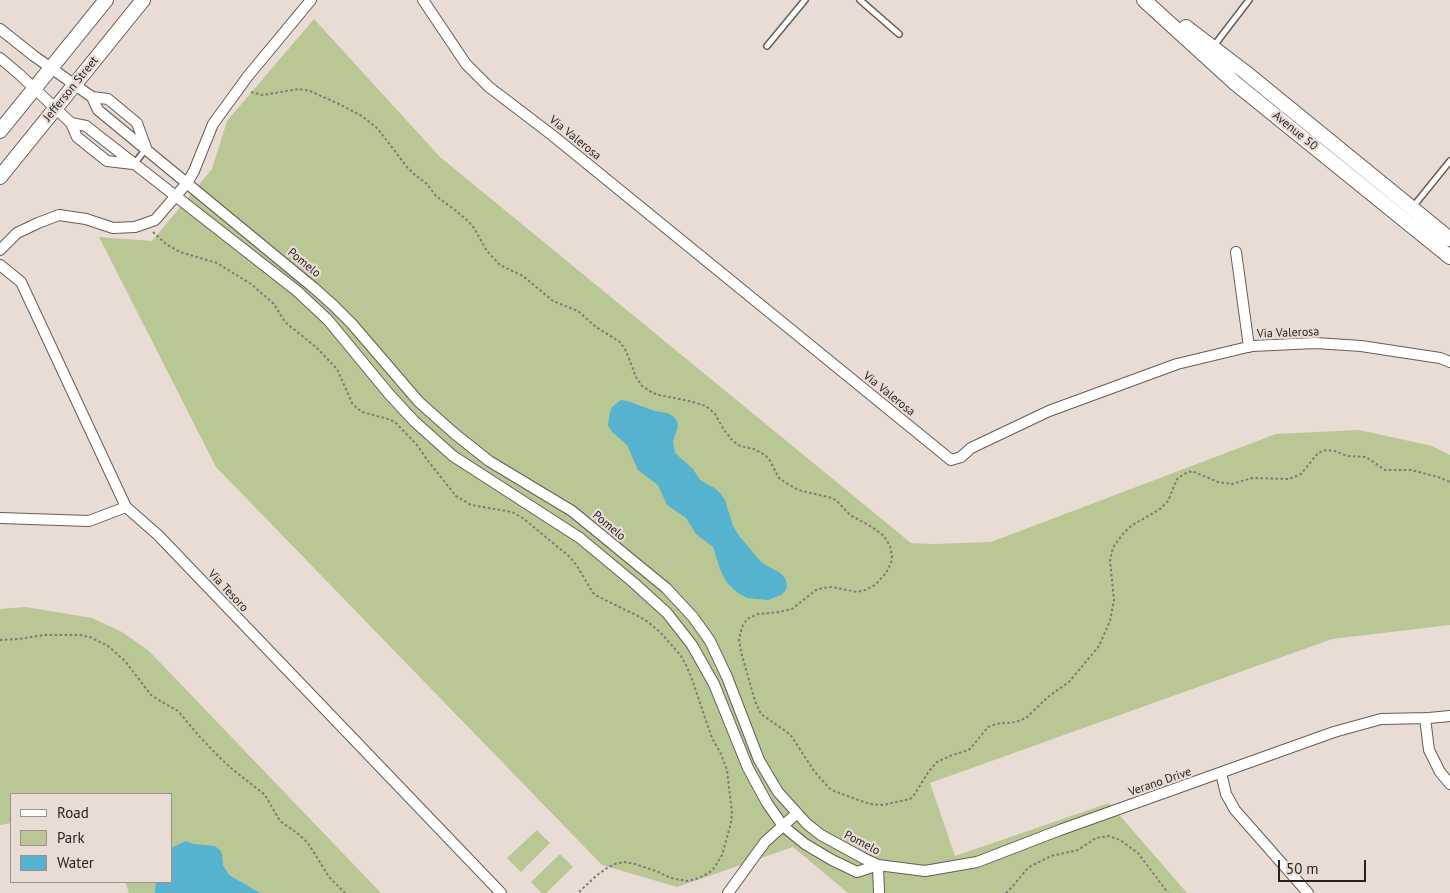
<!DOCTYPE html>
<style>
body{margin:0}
#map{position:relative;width:1450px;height:893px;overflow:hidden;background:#e9dcd5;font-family:"PT Sans",sans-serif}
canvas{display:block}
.legend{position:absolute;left:10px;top:793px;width:162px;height:90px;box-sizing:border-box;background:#e9dcd5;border:1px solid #9c928d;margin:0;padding:6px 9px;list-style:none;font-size:15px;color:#282321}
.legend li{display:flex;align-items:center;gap:10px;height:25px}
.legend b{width:25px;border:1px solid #9c928d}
.scale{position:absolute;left:1278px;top:860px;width:88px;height:22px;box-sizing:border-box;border:2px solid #282321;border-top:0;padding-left:6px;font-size:15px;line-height:18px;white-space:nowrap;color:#282321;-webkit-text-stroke:4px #e9dcd5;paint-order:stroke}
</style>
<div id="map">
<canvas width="1450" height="893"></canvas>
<ul class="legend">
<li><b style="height:6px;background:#fff"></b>Road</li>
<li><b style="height:14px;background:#b9c794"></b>Park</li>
<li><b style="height:14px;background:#55b3cf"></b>Water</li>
</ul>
<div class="scale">50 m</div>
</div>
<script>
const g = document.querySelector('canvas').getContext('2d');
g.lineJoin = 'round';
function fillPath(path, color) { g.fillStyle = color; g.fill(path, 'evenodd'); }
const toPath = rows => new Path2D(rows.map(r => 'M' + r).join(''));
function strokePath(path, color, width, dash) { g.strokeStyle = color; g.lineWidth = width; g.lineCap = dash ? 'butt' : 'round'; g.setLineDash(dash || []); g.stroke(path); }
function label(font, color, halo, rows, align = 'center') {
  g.font = font + ' "PT Sans",sans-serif'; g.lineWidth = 4.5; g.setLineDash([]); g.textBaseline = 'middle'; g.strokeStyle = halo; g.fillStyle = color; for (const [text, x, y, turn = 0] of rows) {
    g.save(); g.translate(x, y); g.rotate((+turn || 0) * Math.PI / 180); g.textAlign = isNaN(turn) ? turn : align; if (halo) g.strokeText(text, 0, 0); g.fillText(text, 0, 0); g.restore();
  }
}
const green = toPath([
 [314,19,440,157,911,543,933,544,991,542,1276,434,1359,430,1432,446,1450,455,1450,625,1332,639,930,783,955,856,1109,803,1187,893,848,893,793,847,677,887,602,865,216,467,99,237,152,241,212,169,227,121],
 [26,607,92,618,122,632,149,651,381,893,129,893,125,882,171,882,171,794,11,794,11,823,0,825,0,609],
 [537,830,550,843,521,872,507,858],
 [560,854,573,867,546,893,542,893,531,882]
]);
const water = toPath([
 [621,400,627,401,655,411,667,413,673,416,677,421,678,427,673,441,675,453,693,469,700,480,716,489,721,494,725,500,733,526,740,537,761,562,771,568,779,572,785,578,787,585,786,590,781,595,768,600,747,598,738,593,728,584,721,572,713,547,696,534,686,518,667,505,658,485,638,470,627,445,612,432,608,425,610,412,612,407],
 [186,841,193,844,215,846,221,851,222,855,223,865,229,875,260,893,155,893,156,882,171,882,171,848]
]);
const path = toPath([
 [251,92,263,95,299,89,310,91,339,104,362,116,378,129,407,167,414,174,427,184,436,196,455,210,468,221,474,228,487,251,500,265,523,276,553,301,578,311,596,327,620,342,626,351,636,377,642,386,653,393,659,395,689,401,706,406,715,414,724,430,733,441,740,446,754,449,765,455,769,459,779,478,786,483,798,490,832,498,837,501,850,515,872,527,884,536,890,546,892,556,891,563,886,573,875,585,865,590,857,592,832,587,823,588,816,590,792,609,779,612,758,614,747,619,742,627,739,639,741,652,755,701,761,714,787,732,792,737,814,771,829,788,834,791,861,801,870,804,883,805,910,799,914,795,929,771,937,762,950,756,965,751,970,749,988,727,996,724,1016,722,1026,718,1048,697,1069,682,1099,646,1110,621,1114,600,1110,561,1112,551,1114,546,1122,535,1131,526,1160,509,1168,501,1177,479,1184,474,1192,471,1218,482,1232,484,1252,478,1289,479,1301,474,1318,453,1326,450,1335,451,1347,456,1366,457,1385,470,1411,470,1438,477,1450,482],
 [153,232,166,244,180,252,217,263,251,284,274,304,285,322,317,348,337,369,352,403,357,408,362,412,388,419,395,422,417,445,428,461,456,496,471,505,507,511,514,513,524,519,570,557,577,566,593,593,599,597,636,615,648,622,661,633,681,656,687,667,693,682,705,718,712,738,721,754,727,770,732,813,731,823,722,855,714,868,709,873,696,879,687,881,671,878,656,871,635,864,624,862,615,864,607,868,596,876,578,893],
 [0,640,19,639,44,635,80,635,90,637,108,646,125,661,151,695,162,702,178,711,199,736,219,757,231,768,265,795,280,821,297,833,308,843,329,877,345,893],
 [1006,893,1014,885,1026,870,1031,866,1051,856,1078,850,1096,838,1109,836,1120,840,1138,853,1168,893]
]);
const lane = toPath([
 [860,0,899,34],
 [767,46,805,0],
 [1213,47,1249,0],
 [134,164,146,149],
 [1412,208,1450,161]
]);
const street = toPath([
 [423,0,466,64,489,87,552,135,951,460,961,457,971,448,1049,411,1177,364,1252,346,1315,343,1361,346,1440,358,1450,362],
 [0,29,34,56,92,97,108,99,137,123,146,148],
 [0,58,19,74,71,123,77,137,107,161,133,164],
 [92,97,98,110,314,288,333,305,352,324,419,402,455,434,489,461,572,511,666,588,693,617,710,641,727,677,759,760,778,792,807,824,821,835,865,859,878,865,925,871,977,862,1060,830,1334,732,1381,719,1429,718,1450,716],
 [71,123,86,126,297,291,328,320,389,394,414,421,453,456,580,538,634,583,667,613,692,645,714,684,748,768,767,803,783,826,805,844,832,860,857,872,878,865],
 [0,250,17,233,38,223,59,215,86,219,113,228,135,227,155,220,187,183,194,171,213,124,248,76,311,0],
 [1236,252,1249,347],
 [0,265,21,282,126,507,158,535,501,893],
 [0,518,89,521,126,507],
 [1425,718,1429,750,1440,772,1450,784],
 [1221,773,1226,794,1235,810,1308,893],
 [878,865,879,893],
 [728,893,765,842,796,814]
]);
const secondary = toPath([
 [1144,0,1235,83,1450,257],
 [1186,27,1245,72,1450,239],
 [0,131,106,0],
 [0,177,143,0]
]);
const streetNames = [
 ["Jefferson Street",71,89,-51],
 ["Avenue 50",1295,131,39],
 ["Via Valerosa",575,138,39],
 ["Pomelo",304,263,39],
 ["Via Valerosa",1288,333,-2],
 ["Via Valerosa",889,394,39],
 ["Pomelo",609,526,40],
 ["Via Tesoro",228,591,47],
 ["Verano Drive",1160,782,-19],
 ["Pomelo",862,843,27]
];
fillPath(green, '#b9c794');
fillPath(water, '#55b3cf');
strokePath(lane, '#675c56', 8);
strokePath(street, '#675c56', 12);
strokePath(secondary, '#675c56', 16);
strokePath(path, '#817874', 2, [2.5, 2.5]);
strokePath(lane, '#fff', 5);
strokePath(street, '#fff', 10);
strokePath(secondary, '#fff', 14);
label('12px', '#282321', '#e9dcd5', streetNames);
</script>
